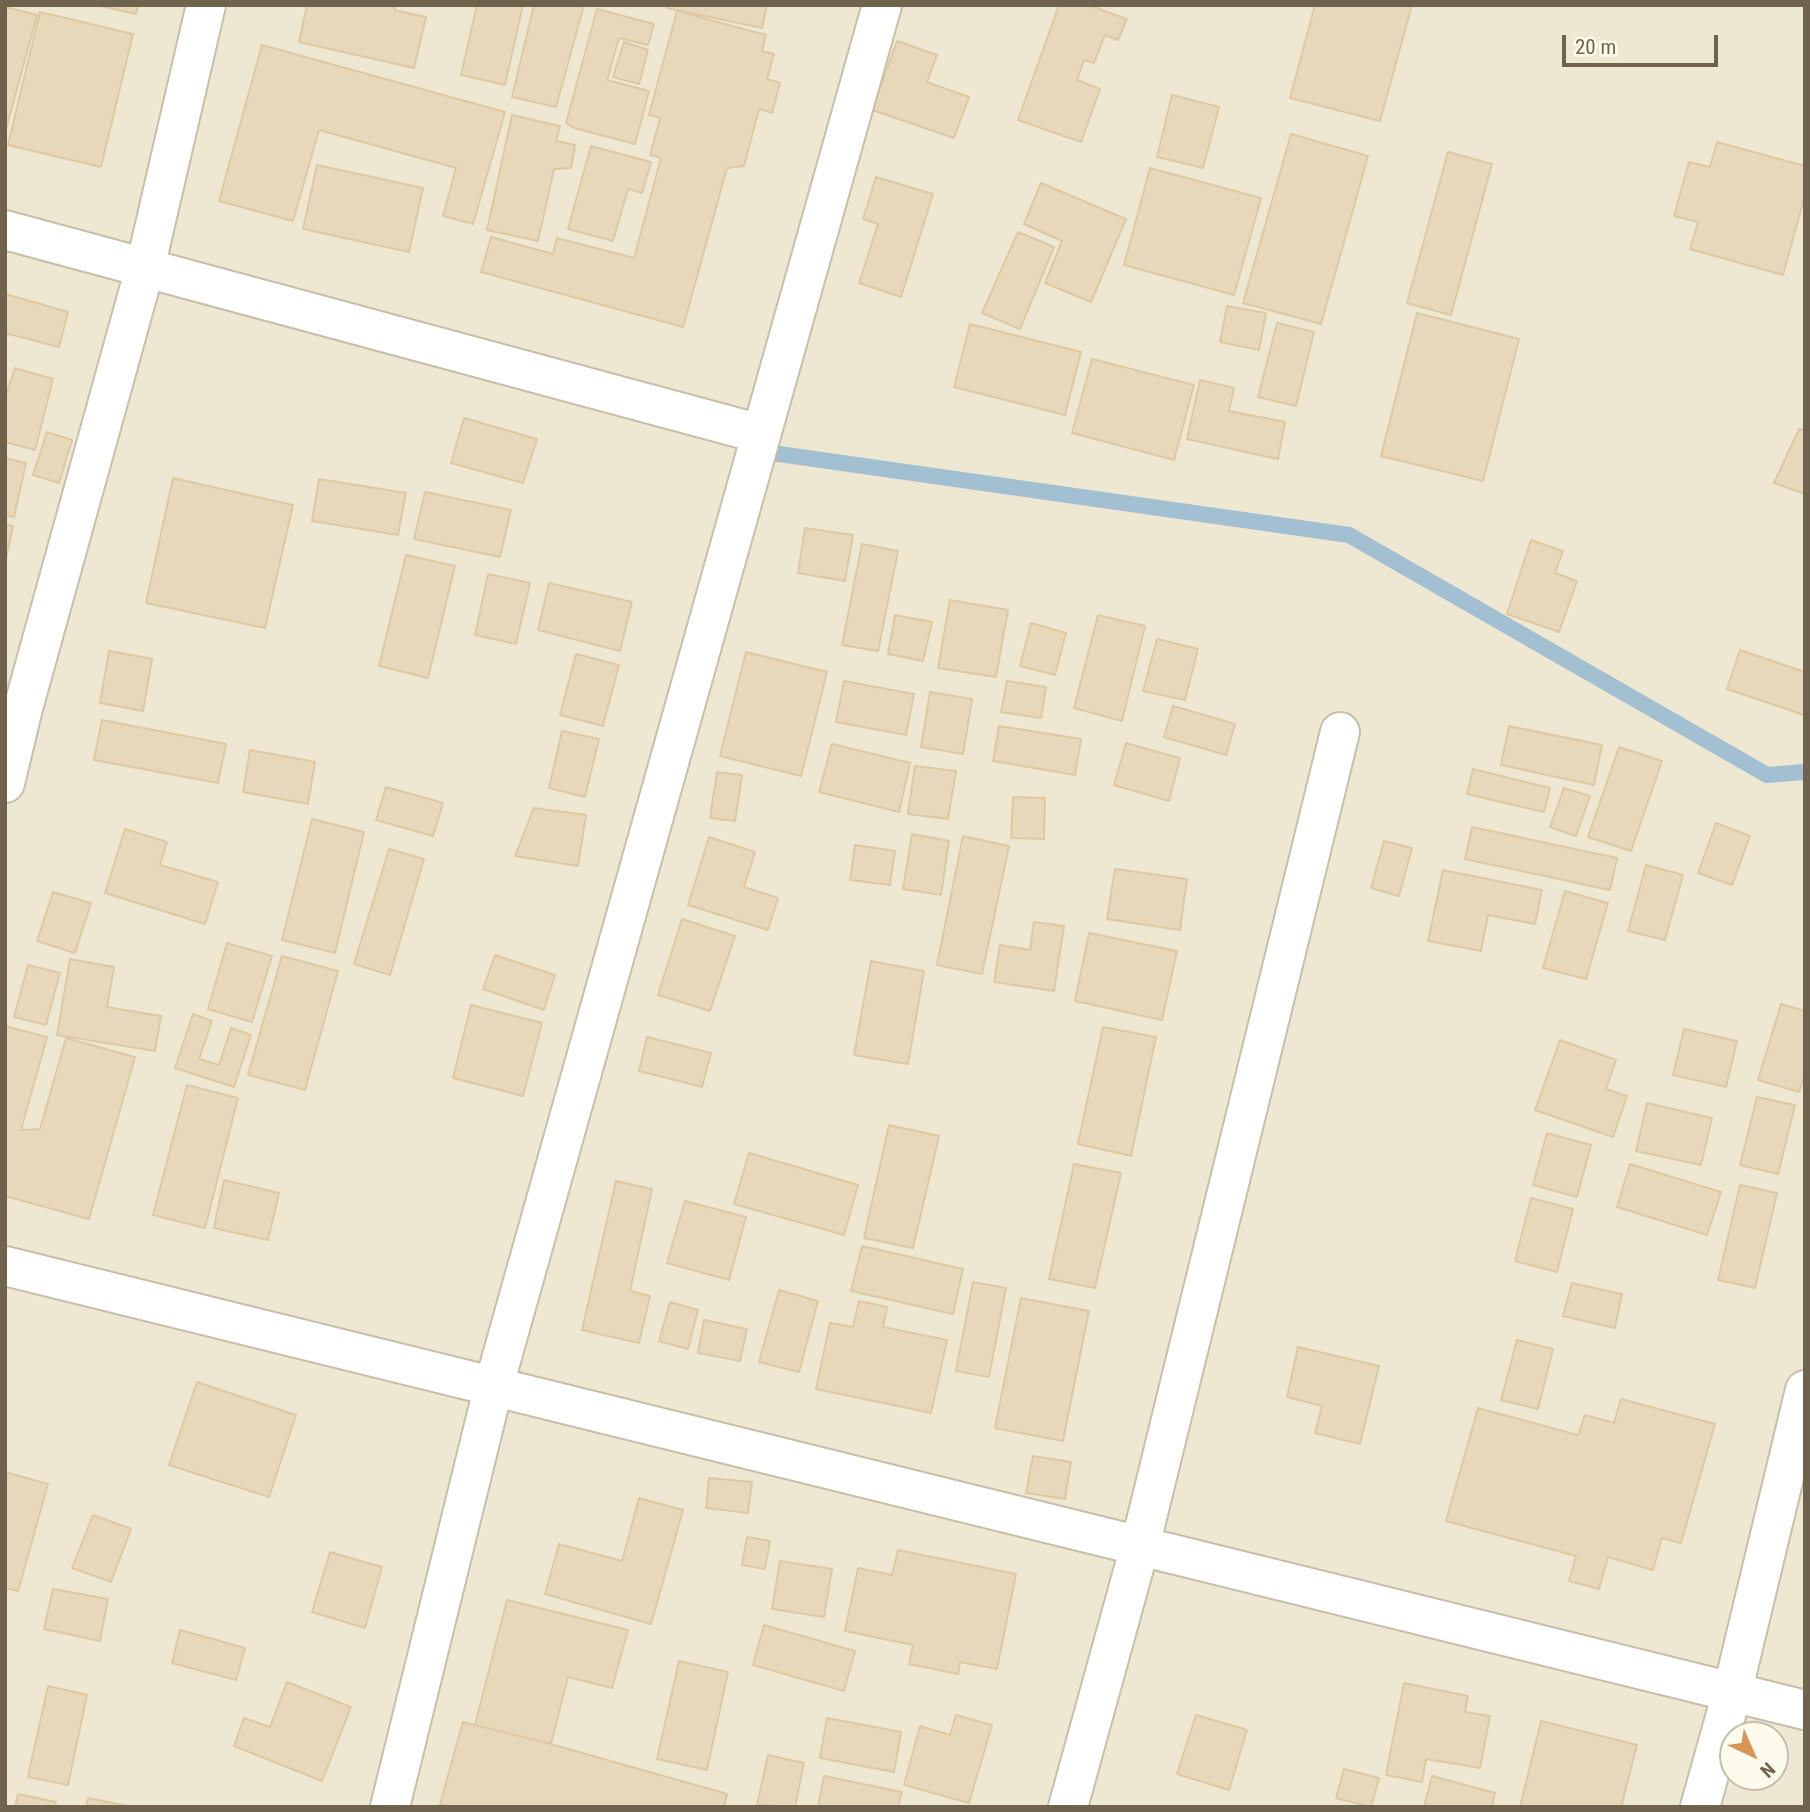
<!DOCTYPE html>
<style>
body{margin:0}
#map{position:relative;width:1810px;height:1812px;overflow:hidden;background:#faf7e6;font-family:"Roboto Condensed",sans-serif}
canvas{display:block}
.frame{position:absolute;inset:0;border:7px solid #70634d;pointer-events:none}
.north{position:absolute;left:1719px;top:1721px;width:70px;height:70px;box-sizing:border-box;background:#fdfbec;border:2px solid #c5beac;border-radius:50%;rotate:136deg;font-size:19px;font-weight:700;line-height:28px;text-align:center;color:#70634d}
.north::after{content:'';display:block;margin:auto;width:24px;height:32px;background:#d89557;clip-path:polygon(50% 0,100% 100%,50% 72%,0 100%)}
.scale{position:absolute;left:1562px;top:35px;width:156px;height:32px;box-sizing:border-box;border:4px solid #70634d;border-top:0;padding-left:9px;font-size:21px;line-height:24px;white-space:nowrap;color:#70634d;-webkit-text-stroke:5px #fdfbec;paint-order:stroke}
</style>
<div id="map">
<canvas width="1810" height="1812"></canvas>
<div class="frame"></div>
<div class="north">N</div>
<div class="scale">20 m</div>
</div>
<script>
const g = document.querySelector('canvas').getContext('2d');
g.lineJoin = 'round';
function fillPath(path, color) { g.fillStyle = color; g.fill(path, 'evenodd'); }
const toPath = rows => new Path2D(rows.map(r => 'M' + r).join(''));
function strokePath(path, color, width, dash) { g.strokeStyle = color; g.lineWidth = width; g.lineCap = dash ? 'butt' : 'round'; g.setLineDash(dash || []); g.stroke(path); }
const residential = toPath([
 [5,5,1805,5,1805,1807,5,1807],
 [1733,1735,1775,1735,1775,1777,1733,1777]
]);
const stream = toPath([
 [772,453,1349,535,1767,775,1805,772]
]);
const building = toPath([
 [96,5,138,5,136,14,96,5],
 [307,5,396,5,394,10,426,17,414,68,299,42,307,5],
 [477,5,523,5,505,85,461,75,477,5],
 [534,5,584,5,556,107,512,97,534,5],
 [667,5,767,5,762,28,667,8,667,5],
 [1059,5,1088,5,1127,19,1118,40,1105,35,1094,63,1084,60,1077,80,1100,89,1081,142,1018,120,1059,5],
 [1315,5,1412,5,1380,121,1290,98,1315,5],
 [5,7,37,15,5,133,5,7],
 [597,9,654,24,648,45,619,38,607,80,649,91,635,144,574,128,566,123,597,9],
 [677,11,766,35,762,51,774,54,767,79,780,83,772,113,759,109,744,166,727,168,683,327,481,272,491,237,553,254,557,238,634,258,661,158,650,155,660,118,649,115,677,11],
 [40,12,133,34,101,167,8,145,40,12],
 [897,41,937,55,927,82,969,97,954,138,872,110,897,41],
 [624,42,648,50,639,84,613,77,624,42],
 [262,45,505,112,473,224,443,216,456,168,319,130,293,221,219,201,262,45],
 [1172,95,1219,107,1203,168,1157,157,1172,95],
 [512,115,560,126,556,141,575,145,571,168,554,169,538,241,487,230,512,115],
 [1291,134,1368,156,1321,324,1243,303,1291,134],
 [1717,142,1805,166,1805,195,1783,275,1690,249,1698,222,1674,216,1689,162,1710,167,1717,142],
 [591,146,651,162,642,193,628,189,613,241,568,229,591,146],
 [1448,152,1492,164,1451,315,1407,303,1448,152],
 [317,165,423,188,409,252,303,229,317,165],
 [1150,168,1261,198,1234,295,1124,265,1150,168],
 [876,177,933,194,901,297,859,283,878,224,863,219,876,177],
 [1041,183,1126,219,1091,302,1045,283,1062,241,1024,224,1041,183],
 [1018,232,1054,247,1020,329,982,313,1018,232],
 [5,294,68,312,59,347,5,333,5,294],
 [1227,306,1266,313,1259,350,1220,342,1227,306],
 [1417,313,1519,339,1483,481,1381,456,1417,313],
 [1277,323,1314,332,1296,406,1258,397,1277,323],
 [970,324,1081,352,1065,415,954,387,970,324],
 [1092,359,1194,385,1174,460,1072,433,1092,359],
 [15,368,53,379,35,450,5,442,5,398,15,368],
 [1200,380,1234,388,1229,411,1285,422,1278,459,1187,439,1200,380],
 [464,418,537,439,523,483,451,463,464,418],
 [1799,429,1805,431,1805,494,1774,483,1799,429],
 [47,432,72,440,59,483,33,475,47,432],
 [5,458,26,463,14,517,5,515,5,458],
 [173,478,293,505,265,628,146,603,173,478],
 [319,479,406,493,398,535,312,521,319,479],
 [425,492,511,510,500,557,414,539,425,492],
 [5,524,13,526,5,563,5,524],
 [805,528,853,535,845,581,798,573,805,528],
 [1531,540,1563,551,1555,573,1577,581,1559,632,1507,614,1531,540],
 [862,544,898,551,878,651,842,645,862,544],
 [406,555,455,566,428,678,379,666,406,555],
 [488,574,530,583,516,644,475,635,488,574],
 [549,583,632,602,620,651,538,630,549,583],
 [950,600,1008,610,996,677,938,668,950,600],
 [895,615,932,622,923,661,888,654,895,615],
 [1098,615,1145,626,1122,721,1074,708,1098,615],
 [1031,623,1066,633,1055,675,1020,666,1031,623],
 [1157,639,1198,649,1185,700,1143,691,1157,639],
 [1740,650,1805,672,1804,715,1727,689,1740,650],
 [109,651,152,659,143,711,100,703,109,651],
 [746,652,827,672,801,776,720,756,746,652],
 [576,654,619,665,603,726,560,715,576,654],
 [844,681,914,694,906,735,836,722,844,681],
 [1007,681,1046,687,1041,718,1001,712,1007,681],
 [930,692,972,699,963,754,921,747,930,692],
 [1173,706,1235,724,1226,755,1164,737,1173,706],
 [102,720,226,744,218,783,94,760,102,720],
 [999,726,1081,739,1075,775,993,761,999,726],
 [1509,726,1602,745,1594,785,1501,765,1509,726],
 [562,731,599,739,585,797,549,788,562,731],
 [1126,743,1180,758,1169,801,1114,785,1126,743],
 [832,744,910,763,899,812,819,792,832,744],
 [1619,747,1662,761,1631,851,1588,837,1619,747],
 [250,750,315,762,308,804,243,792,250,750],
 [915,766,956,771,948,819,908,814,915,766],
 [1473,769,1550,788,1544,812,1467,794,1473,769],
 [717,772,742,775,735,821,710,818,717,772],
 [386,787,443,803,433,836,376,820,386,787],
 [1564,788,1590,796,1576,836,1550,827,1564,788],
 [1013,797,1045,798,1044,839,1011,838,1013,797],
 [534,808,586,815,578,866,515,856,534,808],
 [312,819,364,832,335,953,282,940,312,819],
 [1716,823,1750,836,1732,885,1698,873,1716,823],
 [1472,827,1617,858,1610,890,1465,859,1472,827],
 [125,829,167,842,160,865,218,882,205,924,105,893,125,829],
 [912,834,949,841,941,895,903,889,912,834],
 [963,836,1009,846,982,974,937,965,963,836],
 [709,837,755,852,744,887,778,898,768,930,688,905,709,837],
 [1384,841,1412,848,1399,896,1371,888,1384,841],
 [855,845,895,851,890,885,850,880,855,845],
 [389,849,424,859,390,975,354,964,389,849],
 [1646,865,1683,875,1665,940,1628,931,1646,865],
 [1115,869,1187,879,1180,930,1107,919,1115,869],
 [1443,870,1542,890,1535,924,1488,915,1481,951,1428,941,1443,870],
 [1565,891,1608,903,1586,979,1543,968,1565,891],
 [53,892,91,903,75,953,37,941,53,892],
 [682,919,735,936,710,1011,658,995,682,919],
 [1034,922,1064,926,1054,991,994,982,1000,945,1030,950,1034,922],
 [1089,933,1177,951,1162,1020,1075,1001,1089,933],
 [227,943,272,956,252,1022,208,1009,227,943],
 [495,955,555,975,544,1010,483,989,495,955],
 [282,956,338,971,305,1090,248,1075,282,956],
 [70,959,114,967,107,1007,161,1016,155,1051,57,1035,70,959],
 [871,961,924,971,908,1064,854,1055,871,961],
 [28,965,60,973,46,1025,14,1017,28,965],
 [1781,1004,1805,1011,1805,1073,1799,1092,1758,1080,1781,1004],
 [471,1005,542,1023,523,1096,453,1078,471,1005],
 [193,1014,212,1021,199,1059,219,1065,231,1028,251,1035,234,1087,175,1068,193,1014],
 [5,1026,47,1037,21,1130,40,1129,66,1038,135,1057,89,1219,5,1196,5,1026],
 [1103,1027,1156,1037,1131,1156,1078,1144,1103,1027],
 [1684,1029,1737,1041,1726,1087,1673,1075,1684,1029],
 [647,1037,711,1053,702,1087,639,1071,647,1037],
 [1560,1040,1616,1060,1606,1089,1627,1096,1613,1137,1535,1110,1560,1040],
 [187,1085,238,1098,205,1228,153,1215,187,1085],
 [1757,1097,1795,1105,1778,1174,1740,1165,1757,1097],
 [1647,1103,1712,1118,1701,1165,1636,1151,1647,1103],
 [889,1125,939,1136,913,1248,864,1238,889,1125],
 [1547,1133,1591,1145,1577,1197,1533,1185,1547,1133],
 [749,1153,858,1185,844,1235,734,1204,749,1153],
 [1074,1164,1121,1173,1095,1288,1049,1279,1074,1164],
 [1630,1164,1721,1192,1707,1235,1617,1207,1630,1164],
 [224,1180,279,1193,268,1240,214,1228,224,1180],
 [616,1181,652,1189,630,1291,650,1296,639,1343,582,1330,616,1181],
 [1740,1185,1777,1193,1755,1288,1718,1280,1740,1185],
 [1531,1198,1573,1209,1557,1272,1515,1261,1531,1198],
 [685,1201,746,1217,729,1280,667,1263,685,1201],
 [862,1246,963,1269,953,1314,851,1291,862,1246],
 [973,1282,1006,1288,989,1377,956,1371,973,1282],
 [1572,1283,1622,1294,1615,1328,1563,1316,1572,1283],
 [779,1290,818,1301,799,1372,759,1362,779,1290],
 [1021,1298,1089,1311,1063,1441,995,1428,1021,1298],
 [859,1301,887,1307,883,1327,947,1340,931,1413,816,1389,830,1323,853,1327,859,1301],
 [670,1302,698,1310,688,1349,659,1341,670,1302],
 [704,1320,747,1329,740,1361,698,1353,704,1320],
 [1517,1340,1553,1349,1538,1409,1501,1400,1517,1340],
 [1298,1347,1379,1366,1360,1444,1315,1433,1322,1406,1287,1397,1298,1347],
 [197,1382,296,1415,269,1497,169,1465,197,1382],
 [1621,1399,1715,1424,1681,1543,1662,1538,1653,1570,1608,1557,1599,1589,1569,1581,1576,1556,1446,1521,1478,1408,1578,1435,1585,1415,1614,1423,1621,1399],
 [1033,1456,1071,1462,1065,1499,1026,1493,1033,1456],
 [5,1472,48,1484,18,1591,5,1588,5,1472],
 [709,1478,752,1482,748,1513,706,1508,709,1478],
 [639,1498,683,1510,651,1624,545,1594,559,1544,622,1561,639,1498],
 [93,1515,131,1529,111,1582,72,1568,93,1515],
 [747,1537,770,1541,765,1569,742,1565,747,1537],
 [898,1550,1016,1574,997,1669,960,1662,958,1674,909,1664,913,1645,845,1631,858,1568,892,1575,898,1550],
 [330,1552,382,1567,365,1628,312,1612,330,1552],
 [780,1561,832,1569,824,1617,772,1609,780,1561],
 [53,1589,108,1599,100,1641,44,1629,53,1589],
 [507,1600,628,1630,612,1688,568,1677,551,1744,475,1725,507,1600],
 [764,1625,855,1651,844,1691,753,1665,764,1625],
 [180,1630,245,1648,236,1680,172,1663,180,1630],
 [679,1661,728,1672,707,1770,657,1759,679,1661],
 [287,1682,351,1707,322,1781,234,1746,244,1718,270,1727,287,1682],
 [1404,1683,1468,1696,1465,1712,1490,1716,1480,1768,1426,1759,1422,1782,1386,1775,1404,1683],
 [48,1686,87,1695,68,1785,28,1777,48,1686],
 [956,1715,992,1725,969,1803,904,1785,920,1726,950,1735,956,1715],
 [1196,1715,1247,1730,1229,1790,1177,1774,1196,1715],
 [827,1718,901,1732,894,1772,820,1758,827,1718],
 [1541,1721,1637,1745,1621,1807,1520,1807,1541,1721],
 [463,1722,551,1744,727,1794,724,1807,449,1807,440,1804,463,1722],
 [768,1755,804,1763,795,1807,757,1805,768,1755],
 [1344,1769,1379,1778,1371,1807,1336,1798,1344,1769],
 [824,1776,902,1792,898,1807,818,1807,824,1776],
 [1432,1776,1495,1793,1492,1807,1424,1807,1432,1776],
 [18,1794,56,1802,55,1807,15,1807,18,1794],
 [88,1798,132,1807,86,1807,88,1798]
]);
const street = toPath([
 [5,230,761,434],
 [5,783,22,712,145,268,206,5],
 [5,1266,1805,1710],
 [390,1807,494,1385,882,5],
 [1068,1807,1140,1546,1340,732],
 [1700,1807,1732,1693,1805,1390]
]);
fillPath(residential, '#eee8d2');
strokePath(stream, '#a3bfd2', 16);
fillPath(building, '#e8d8bb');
strokePath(building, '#dec8a2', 2);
strokePath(street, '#c8bfab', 42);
strokePath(street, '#fff', 38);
</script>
